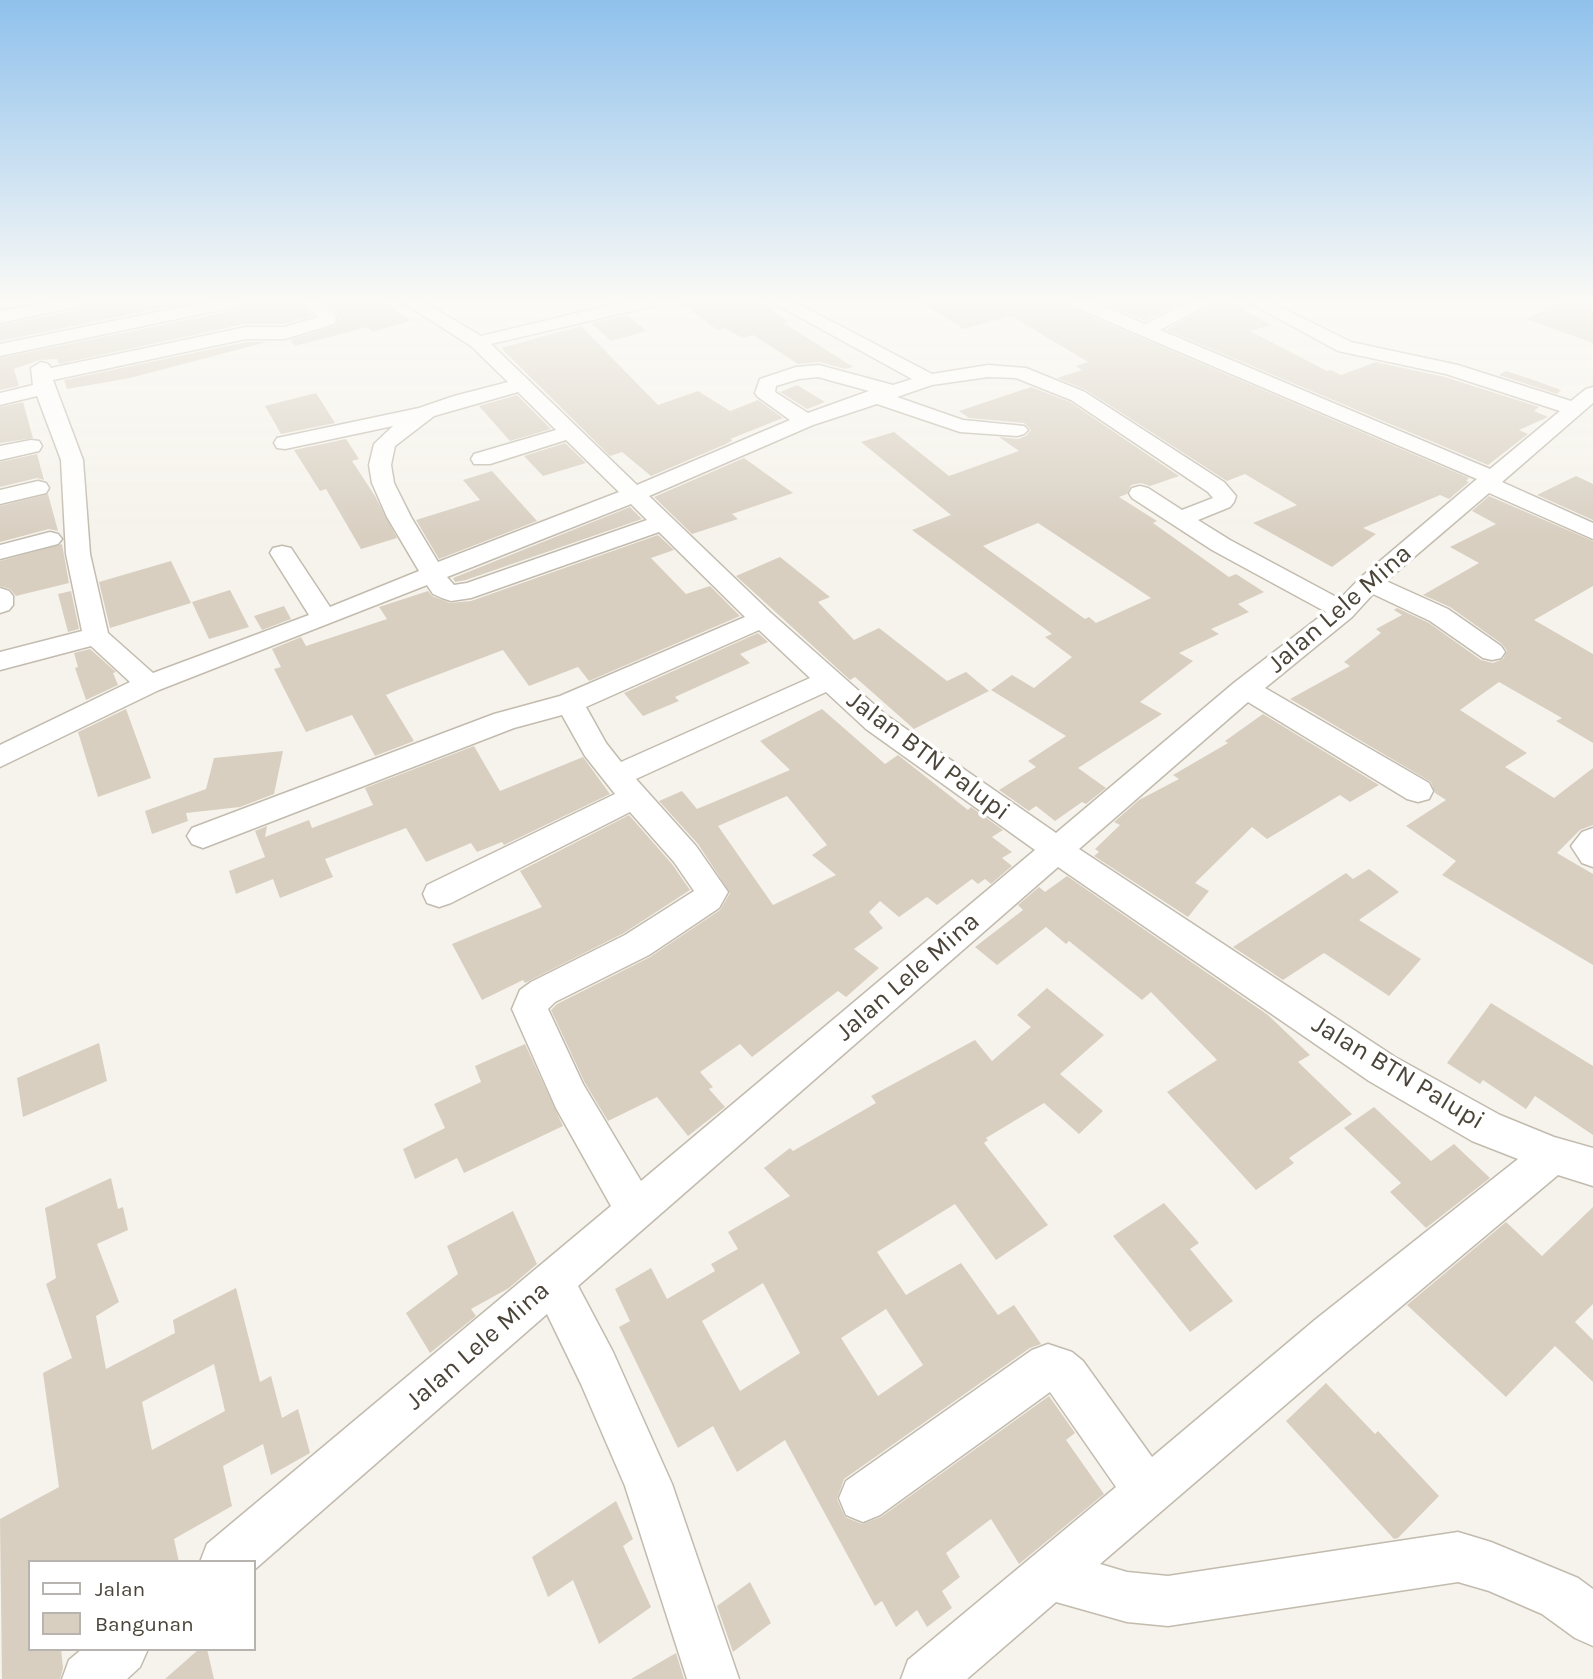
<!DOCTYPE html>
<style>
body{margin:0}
#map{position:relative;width:1593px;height:1679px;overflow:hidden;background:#f6f3ec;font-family:Karla,sans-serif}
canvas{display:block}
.legend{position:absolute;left:28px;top:1560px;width:228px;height:91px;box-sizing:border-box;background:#fff;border:2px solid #b7b4b0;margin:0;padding:9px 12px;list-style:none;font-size:21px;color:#4b4439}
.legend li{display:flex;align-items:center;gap:14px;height:35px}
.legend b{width:35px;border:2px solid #b7b4b0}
</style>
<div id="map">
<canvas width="1593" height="1679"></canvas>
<ul class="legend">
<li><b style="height:9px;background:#fff"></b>Jalan</li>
<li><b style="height:19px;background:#d8cfc1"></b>Bangunan</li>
</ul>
</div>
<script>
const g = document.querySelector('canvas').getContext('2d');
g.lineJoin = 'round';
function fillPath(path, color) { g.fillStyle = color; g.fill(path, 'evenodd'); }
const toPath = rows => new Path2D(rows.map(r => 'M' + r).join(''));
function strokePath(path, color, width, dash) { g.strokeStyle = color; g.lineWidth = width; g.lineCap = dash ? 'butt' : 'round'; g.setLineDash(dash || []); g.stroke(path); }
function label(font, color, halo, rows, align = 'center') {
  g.font = font + ' Karla,sans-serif'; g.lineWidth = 7; g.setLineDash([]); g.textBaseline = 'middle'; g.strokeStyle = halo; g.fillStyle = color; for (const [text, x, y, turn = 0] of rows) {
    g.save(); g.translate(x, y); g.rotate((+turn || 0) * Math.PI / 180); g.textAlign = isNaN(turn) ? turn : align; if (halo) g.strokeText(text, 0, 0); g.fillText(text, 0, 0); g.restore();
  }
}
const building = toPath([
 [89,302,192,302,0,341,0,325,78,310],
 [246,302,299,302,313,316,284,324,245,324,59,364,57,359,40,360,14,369,19,386,0,390,0,358,235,310],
 [328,302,383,302,411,321,372,332,367,327,295,346,290,340,336,325,337,312],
 [680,302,760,302,789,322,784,323,853,367,845,369,820,362,798,364,753,335,742,338,725,328,717,330],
 [920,302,1067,302,1071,308,1469,478,1466,481,1469,482,1449,499,1440,495,1363,528,1376,534,1332,567,1253,523,1297,505,1245,474,1227,481,1086,390,1057,378,1082,370,1076,366,1088,362,1011,316,964,329],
 [1101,302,1183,302,1145,321],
 [1215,302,1229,302,1272,325,1250,331,1327,371,1331,370,1341,375,1376,362,1445,377,1539,407,1534,411,1548,417,1519,430,1528,434,1488,465,1166,330],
 [1561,302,1593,302,1593,343,1526,319],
 [627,315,647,331,611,341,591,323],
 [581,326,658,405,698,391,730,411,758,400,783,418,730,439,733,440,726,444,651,476,622,452,610,456,501,348],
 [246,342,267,342,130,378,67,389,64,380],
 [1506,371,1528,378,1561,390,1557,394,1499,375],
 [797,385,825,402,807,409,780,392],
 [1031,387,1070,402,1179,476,1150,486,1141,483,1131,485,1127,494,1119,497,1157,521,1153,523,1229,577,1236,574,1264,592,1238,604,1249,612,1211,629,1219,634,1179,653,1193,661,1140,702,1162,714,1078,768,1106,788,1086,804,1082,802,1055,821,1036,806,1029,811,999,790,1036,767,1028,761,1066,736,991,690,1012,675,1034,688,1072,657,1045,637,1052,634,912,530,951,515,861,442,894,432,949,476,1019,451,999,437,1018,439,1026,436,1031,430,1024,423,969,418,959,411],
 [1038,523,1151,598,1096,623,1089,617,1085,619,983,546],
 [316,393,335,423,281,434,265,406],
 [517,395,551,429,510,441,479,406],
 [23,402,33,438,0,443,0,407],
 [346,439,359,459,352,461,375,496,397,538,361,549,326,489,320,491,294,450],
 [565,443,586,463,543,476,524,456],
 [37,454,44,480,37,478,0,487,0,462],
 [744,458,793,493,732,514,738,519,692,534,654,497],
 [492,471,537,521,439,559,416,520,480,500,463,480],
 [1576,476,1593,484,1593,520,1537,495],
 [48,494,58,531,49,529,0,542,0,506],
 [1489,496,1593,541,1593,586,1534,620,1593,654,1593,743,1556,721,1562,718,1499,682,1460,710,1527,753,1505,767,1554,798,1593,768,1593,825,1580,830,1557,853,1593,874,1593,965,1442,875,1456,861,1406,826,1446,800,1435,793,1431,782,1290,699,1350,666,1344,662,1381,633,1376,629,1402,615,1394,610,1397,608,1429,623,1481,660,1493,663,1503,659,1507,651,1502,644,1450,607,1423,595,1479,563,1450,547,1496,524,1472,511],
 [630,507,642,519,466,580,455,582,453,578],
 [658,535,674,550,651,558,686,594,710,586,740,616,589,681,578,667,529,686,503,650,400,689,386,695,414,741,375,756,352,715,306,732,274,669,281,667,272,649,301,637,306,646,387,619,379,607,428,591,432,596,450,603,471,601],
 [62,544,69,583,16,596,10,589,0,586,0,561],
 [780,557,830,597,818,602,854,640,879,628,947,681,966,672,989,691,914,729,855,677,850,680,736,576],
 [171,561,191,603,110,628,99,582],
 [230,590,249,627,209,639,192,602],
 [71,591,79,629,68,632,58,594],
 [284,606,291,619,262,630,254,616],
 [758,633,768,642,740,654,750,663,675,697,679,701,643,716,624,693],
 [90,649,116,672,113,673,118,685,86,700,75,668,78,667,74,653],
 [126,709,151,778,98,797,78,732],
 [822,709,885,764,898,755,968,810,971,807,1003,830,992,837,1012,852,1002,858,1012,866,991,884,985,879,978,884,972,879,937,905,927,897,899,917,880,901,869,912,883,928,854,949,879,968,846,997,838,991,752,1057,740,1044,700,1072,713,1087,709,1089,725,1107,688,1136,657,1097,608,1121,585,1083,551,1010,557,1004,650,957,720,910,730,893,698,844,659,801,682,791,697,809,790,770,760,741],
 [787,796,827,845,812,855,836,875,773,905,718,826],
 [1263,714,1379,785,1350,802,1340,795,1267,839,1252,827,1195,883,1209,891,1188,917,1094,856,1099,852,1095,849,1120,825,1114,822,1139,800,1179,779,1173,775,1228,743,1225,741],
 [474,746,500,791,583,757,610,794,504,845,502,842,477,852,471,843,426,862,406,828,325,859,333,877,280,898,273,879,236,894,229,871,265,857,255,831,267,826,265,837,309,820,312,828,373,805,365,788],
 [283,751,274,794,240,807,186,813,188,821,152,834,145,811,206,789,214,758],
 [629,815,672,864,690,890,624,933,525,983,523,980,482,1000,452,944,542,907,520,871],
 [1369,869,1399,892,1359,920,1421,959,1389,996,1324,953,1283,980,1233,947,1346,873,1353,879],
 [1067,876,1268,1015,1310,1055,1298,1062,1352,1114,1289,1158,1294,1163,1256,1190,1167,1092,1217,1060,1151,992,1142,1000,1069,941,1066,944,1046,927,997,965,975,947,1023,910,1018,905,1039,887,1045,892],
 [1047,988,1104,1035,1060,1074,1103,1111,1079,1134,1044,1103,986,1138,988,1140,984,1143,1048,1225,996,1260,955,1204,877,1252,906,1295,961,1263,998,1315,1014,1305,1041,1344,1030,1348,844,1479,837,1499,845,1517,862,1524,881,1517,1049,1396,1075,1433,1066,1440,1104,1494,1019,1564,991,1519,946,1553,960,1577,942,1591,952,1608,927,1627,917,1610,896,1627,882,1601,875,1606,785,1440,737,1472,713,1426,678,1448,619,1327,630,1321,615,1289,651,1268,667,1299,715,1271,711,1264,738,1249,728,1232,790,1196,764,1168,790,1148,793,1151,876,1103,871,1096,975,1040,992,1061,1031,1027,1017,1015],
 [763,1283,800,1353,740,1391,702,1321],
 [886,1309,923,1365,878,1396,841,1338],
 [1491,1003,1593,1066,1593,1135,1535,1096,1526,1109,1483,1080,1480,1084,1447,1063],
 [99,1043,107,1081,23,1117,17,1078],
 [525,1044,563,1126,464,1173,457,1158,415,1179,403,1149,445,1128,434,1104,481,1082,475,1066],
 [1374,1107,1431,1161,1454,1144,1490,1178,1426,1228,1390,1192,1401,1183,1344,1128],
 [111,1178,118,1209,123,1207,128,1230,97,1244,119,1302,96,1316,106,1369,175,1333,173,1320,236,1288,260,1382,271,1376,282,1418,298,1409,310,1453,271,1475,263,1444,223,1466,232,1506,174,1539,179,1562,30,1562,30,1649,61,1649,63,1668,60,1679,2,1679,0,1519,59,1487,43,1373,72,1358,46,1284,56,1278,45,1208],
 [214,1364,225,1411,152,1450,142,1402],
 [1164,1203,1199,1243,1190,1249,1233,1301,1190,1332,1113,1236],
 [1593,1207,1593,1304,1575,1322,1593,1340,1593,1382,1555,1346,1506,1397,1407,1305,1506,1222,1542,1256],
 [513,1211,537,1264,509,1288,471,1309,476,1316,430,1353,406,1313,458,1274,447,1246],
 [1326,1383,1375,1434,1378,1431,1439,1496,1398,1538,1394,1539,1286,1421],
 [616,1501,633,1539,623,1546,651,1607,599,1644,573,1580,548,1597,532,1557],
 [750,1582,771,1623,733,1652,717,1606],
 [199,1649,207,1649,214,1679,165,1679],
 [676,1653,684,1679,631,1679]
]);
const minor = toPath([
 [48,302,86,302,77,307,0,323,0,311,48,302],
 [206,302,243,302,234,307,0,356,0,344,206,302],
 [302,302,324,302,334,313,336,320,334,324,285,339,246,339,53,380,83,460,90,554,108,633,153,673,309,615,270,553,273,548,282,546,291,548,330,607,419,571,387,517,372,483,369,465,374,444,393,426,285,449,277,448,274,443,277,438,419,408,454,396,508,382,471,346,402,302,424,302,481,336,623,302,656,302,653,306,491,344,637,485,790,420,758,397,755,393,760,379,796,367,819,365,893,385,912,379,772,302,795,302,932,374,988,365,1026,368,1085,392,1224,482,1236,496,1234,502,1230,507,1198,520,1230,540,1340,599,1360,578,1477,479,1072,306,1069,302,1094,302,1145,324,1189,302,1213,302,1160,330,1490,469,1560,411,1446,374,1338,351,1248,302,1271,302,1351,342,1458,365,1571,401,1586,389,1593,387,1593,403,1502,482,1593,523,1593,539,1489,493,1386,581,1448,609,1501,646,1505,652,1501,658,1492,660,1483,658,1430,621,1373,594,1352,617,1265,688,1429,783,1433,791,1429,799,1418,802,1407,799,1248,702,1079,849,1395,1057,1500,1115,1554,1137,1593,1148,1593,1186,1558,1175,1348,1351,1100,1564,1127,1572,1168,1576,1458,1532,1491,1542,1578,1578,1593,1589,1593,1646,1575,1638,1542,1614,1489,1591,1458,1582,1168,1626,1127,1622,1056,1602,967,1679,901,1679,908,1660,1116,1487,1050,1392,880,1515,863,1522,846,1515,839,1498,846,1481,1032,1350,1048,1344,1072,1352,1083,1361,1152,1457,1316,1319,1518,1159,1472,1141,1369,1081,1058,867,578,1286,613,1352,672,1484,739,1679,687,1679,625,1486,581,1384,547,1314,254,1570,254,1562,200,1562,207,1544,611,1206,556,1108,512,1009,520,990,531,982,625,935,694,891,674,862,630,812,451,903,439,907,427,903,423,894,427,885,615,794,585,756,562,715,514,728,203,848,192,844,187,836,192,828,494,714,560,696,745,617,659,532,471,598,451,601,442,598,433,594,427,585,159,690,0,767,0,745,130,682,91,646,0,670,0,652,82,631,66,554,61,460,37,396,0,405,0,393,33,385,31,368,41,362,48,364,51,368,246,327,284,327,318,317,302,302],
 [818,377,869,391,808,413,775,392,776,386,799,379,818,377],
 [988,377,1016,378,1071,400,1208,492,1213,498,1182,510,1148,488,1140,486,1132,488,1129,493,1132,498,1212,550,1326,612,1235,682,1056,833,886,715,771,613,649,496,813,425,877,404,960,432,1017,436,1024,434,1028,430,1024,426,963,420,897,397,932,385,988,377],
 [518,392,556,430,474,454,471,459,474,464,490,464,566,440,619,492,438,562,411,517,394,483,391,465,395,446,434,416,518,392],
 [631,504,647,520,467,583,454,585,447,577,631,504],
 [759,630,810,678,621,762,606,743,586,707,759,630],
 [826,692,866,729,1035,850,641,1181,583,1084,548,1009,555,1002,649,955,719,908,728,892,696,846,636,779,826,692],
 [31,440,39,441,42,446,39,451,0,460,0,446,31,440],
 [38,481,46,483,49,488,46,493,0,504,0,490,38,481],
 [50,532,58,534,62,539,58,544,0,559,0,545,50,532],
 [0,588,9,591,13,596,13,605,9,610,0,613,0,588],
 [1593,828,1593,867,1582,863,1571,846,1582,832,1593,828],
 [82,1649,148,1649,140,1667,127,1679,62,1679,69,1660,82,1649]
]);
const streetNames = [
 ["Jalan Lele Mina",1340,609,-41],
 ["Jalan BTN Palupi",928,756,37],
 ["Jalan Lele Mina",908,977,-41],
 ["Jalan BTN Palupi",1398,1073,31],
 ["Jalan Lele Mina",478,1346,-41]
];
fillPath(building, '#d8cfc1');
strokePath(minor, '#c2bbae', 3);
fillPath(minor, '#fff');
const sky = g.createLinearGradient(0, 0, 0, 537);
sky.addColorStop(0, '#8fc1ec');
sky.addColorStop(0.56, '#fbfaf6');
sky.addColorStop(1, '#fbfaf600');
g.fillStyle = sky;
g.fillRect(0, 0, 1593, 537);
label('26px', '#4b4439', '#fff', streetNames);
</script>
